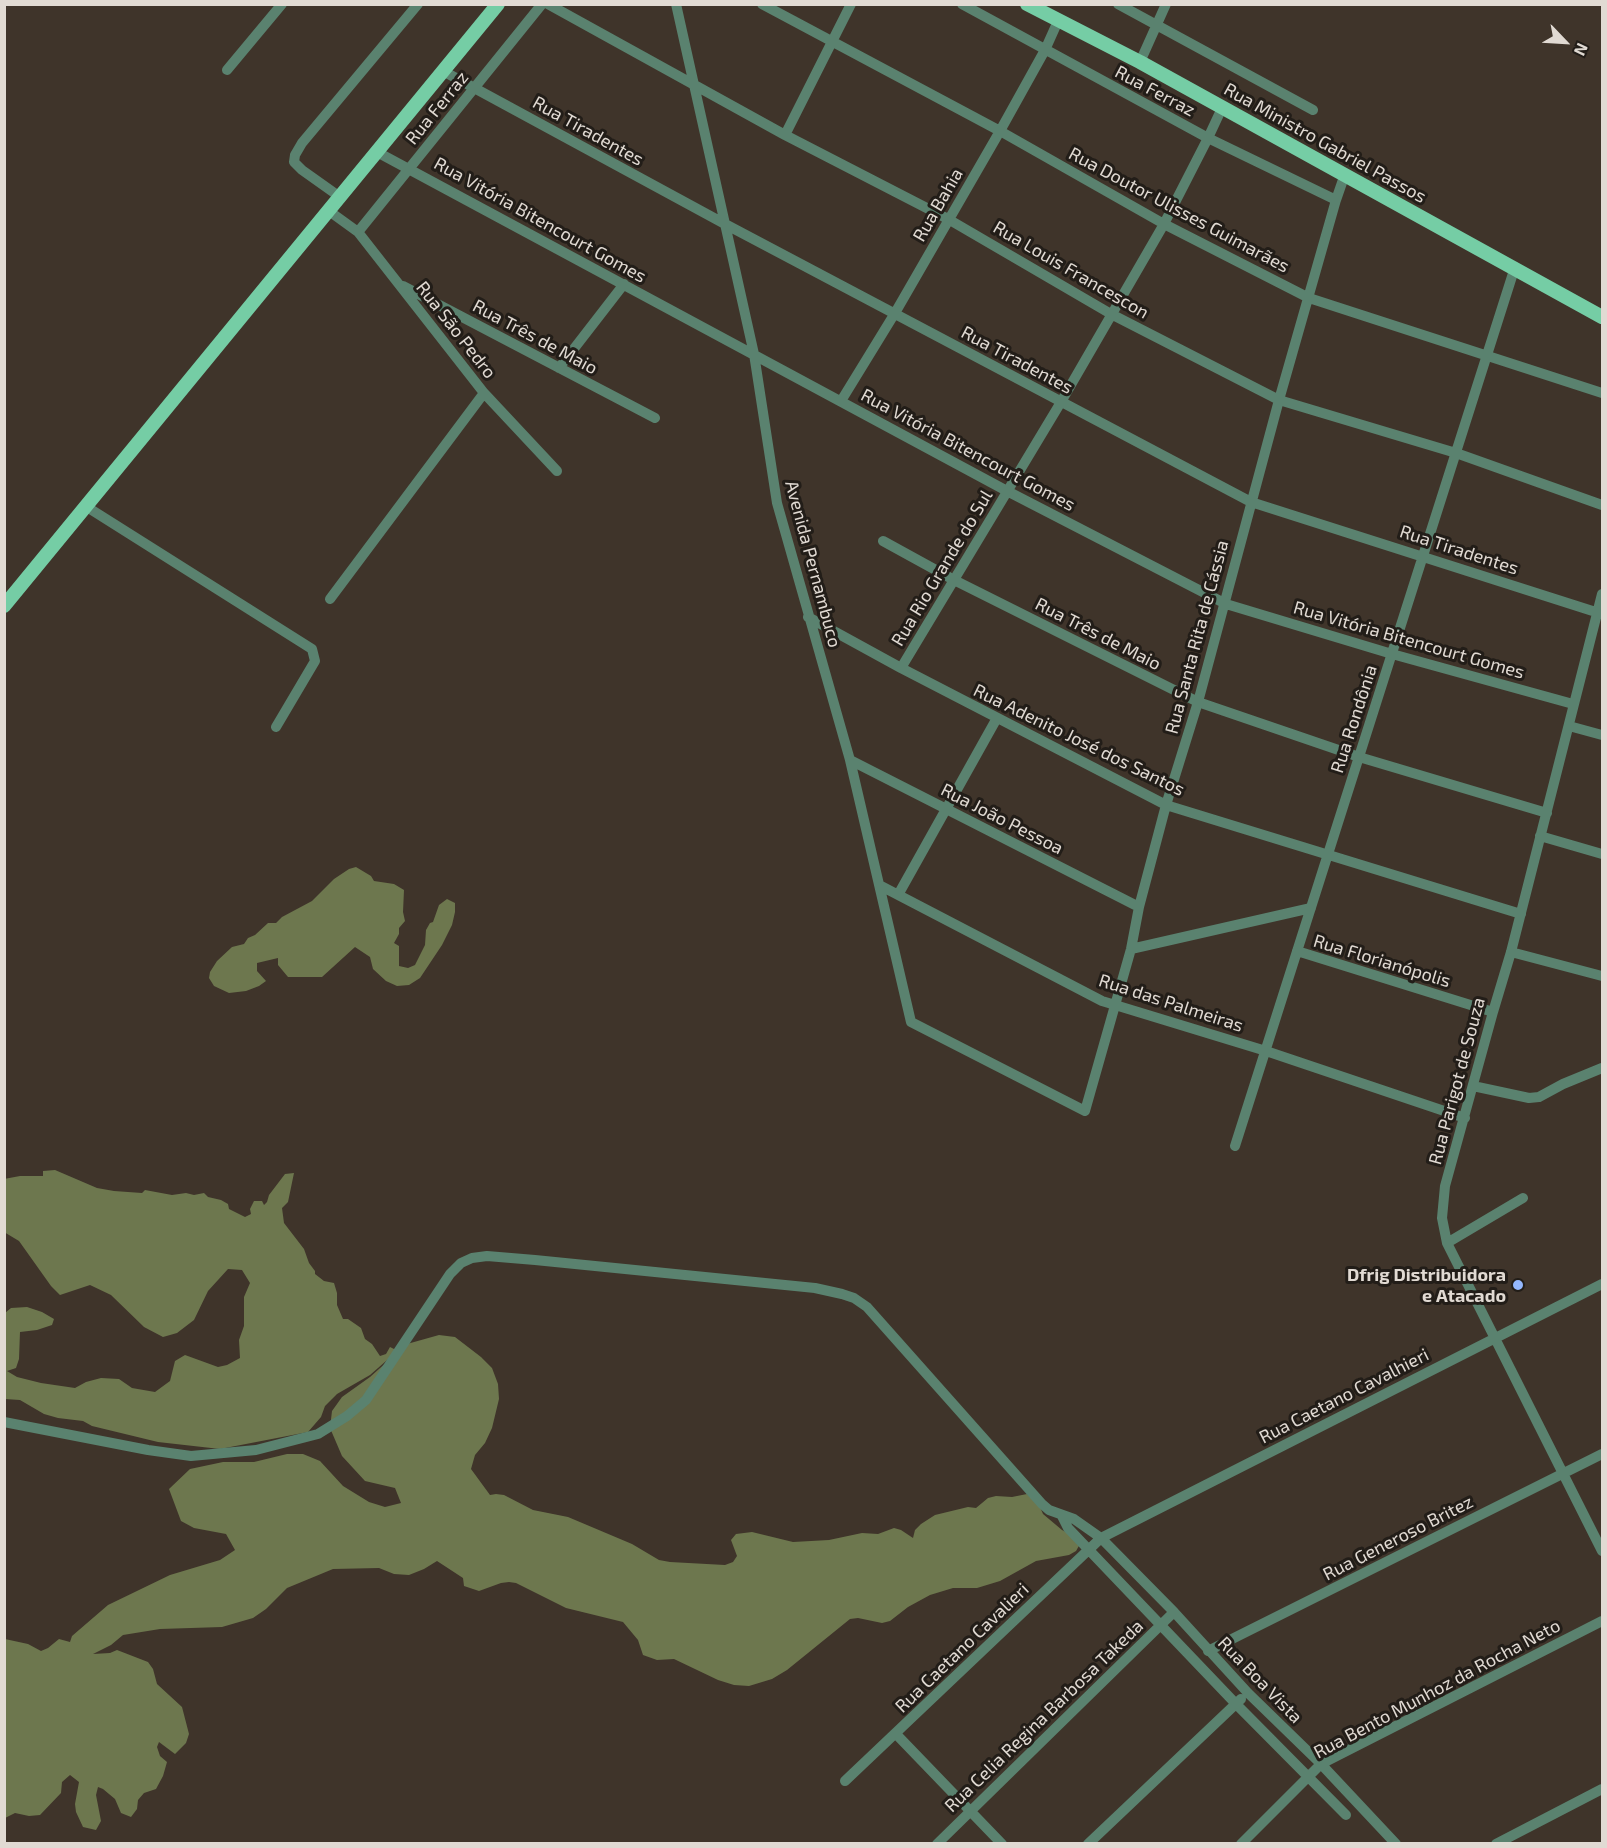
<!DOCTYPE html>
<meta charset="utf-8">
<style>
body{margin:0}
#map{position:relative;width:1607px;height:1848px;overflow:hidden;background:#3f342a;font-family:"Exo 2",sans-serif}
canvas{display:block}
.frame{position:absolute;inset:0;border:6px solid #e1dad3;pointer-events:none}
.north{position:absolute;left:1535px;top:12px;width:60px;height:60px;-webkit-text-stroke:4px #221d18;paint-order:stroke;rotate:115deg;font-size:16px;font-weight:700;line-height:24px;text-align:center;color:#e1dad3}
.north::after{content:'';display:block;margin:auto;width:21px;height:27px;background:#e1dad3;clip-path:polygon(50% 0,100% 100%,50% 72%,0 100%)}
</style>
<div id="map">
<canvas width="1607" height="1848"></canvas>
<div class="frame"></div>
<div class="north">N</div>
</div>
<script>
const g = document.querySelector('canvas').getContext('2d');
g.lineJoin = 'round';
function fillPath(path, color) { g.fillStyle = color; g.fill(path, 'evenodd'); }
const toPath = rows => new Path2D(rows.map(r => 'M' + r).join(''));
function strokePath(path, color, width, dash) { g.strokeStyle = color; g.lineWidth = width; g.lineCap = dash ? 'butt' : 'round'; g.setLineDash(dash || []); g.stroke(path); }
function label(font, color, halo, rows, align = 'center') {
  g.font = font + ' "Exo 2",sans-serif'; g.lineWidth = 6; g.setLineDash([]); g.textBaseline = 'middle'; g.strokeStyle = halo; g.fillStyle = color; for (const [text, x, y, turn = 0] of rows) {
    g.save(); g.translate(x, y); g.rotate((+turn || 0) * Math.PI / 180); g.textAlign = isNaN(turn) ? turn : align; if (halo) g.strokeText(text, 0, 0); g.fillText(text, 0, 0); g.restore();
  }
}
const forest = toPath([
 [356,867,371,876,374,881,394,884,404,890,403,912,405,921,399,928,399,934,394,943,399,946,399,966,408,968,415,965,425,945,426,930,430,923,433,922,439,905,447,899,455,903,455,912,452,925,442,945,420,978,409,985,397,986,386,981,373,969,370,957,355,947,322,977,288,977,278,965,278,958,257,963,257,971,266,981,259,986,246,991,229,993,214,986,209,978,210,972,217,961,232,947,244,944,248,938,255,935,268,923,276,923,282,917,312,901,334,879,349,869],
 [55,1170,97,1188,114,1191,142,1193,145,1190,172,1195,186,1193,194,1195,204,1193,208,1197,221,1200,228,1204,229,1209,245,1217,251,1214,250,1209,254,1201,262,1201,264,1205,267,1202,269,1195,285,1174,294,1173,288,1202,282,1208,284,1223,304,1249,309,1263,315,1271,315,1274,324,1281,334,1283,337,1293,337,1305,343,1319,348,1319,361,1328,365,1339,372,1344,380,1356,386,1354,390,1347,394,1349,394,1354,370,1375,337,1394,325,1406,321,1417,308,1432,220,1449,158,1442,92,1426,83,1421,58,1418,44,1414,20,1400,5,1399,5,1313,11,1308,27,1307,42,1312,54,1319,52,1325,37,1330,20,1332,19,1359,16,1368,7,1371,17,1377,41,1383,75,1388,86,1382,101,1378,119,1379,132,1388,155,1392,170,1381,175,1361,185,1355,218,1367,227,1365,240,1358,239,1340,244,1326,244,1297,250,1283,242,1270,228,1269,208,1291,194,1320,177,1333,163,1337,144,1327,111,1295,90,1285,60,1295,51,1286,19,1241,4,1232,4,1179,20,1176,43,1176,43,1171],
 [439,1335,455,1337,481,1357,492,1368,498,1384,499,1399,492,1428,485,1443,475,1455,471,1469,490,1495,496,1494,504,1495,533,1510,568,1517,632,1544,659,1560,670,1562,725,1565,733,1562,737,1556,731,1540,736,1534,752,1532,793,1542,829,1540,862,1533,878,1534,894,1528,901,1530,913,1538,915,1530,921,1524,935,1515,968,1507,976,1508,988,1498,996,1496,1012,1497,1027,1494,1040,1507,1043,1514,1062,1530,1075,1537,1080,1544,1076,1551,1069,1555,1036,1561,1000,1581,977,1588,953,1588,930,1595,908,1607,890,1621,882,1623,858,1618,850,1619,787,1670,772,1679,749,1686,734,1685,718,1680,674,1659,657,1660,643,1655,638,1640,623,1622,566,1608,516,1583,509,1582,501,1583,479,1591,464,1586,463,1578,437,1561,424,1569,409,1575,394,1574,379,1568,333,1569,287,1588,266,1609,253,1618,222,1627,160,1629,123,1635,111,1645,93,1654,110,1653,117,1650,148,1662,153,1669,157,1684,182,1707,189,1734,186,1743,175,1754,159,1742,157,1747,160,1756,167,1762,163,1776,156,1789,144,1793,138,1800,137,1809,131,1817,121,1813,115,1799,103,1789,98,1787,96,1795,101,1821,96,1830,83,1827,76,1812,75,1804,79,1782,70,1775,62,1782,61,1793,40,1815,29,1816,15,1813,5,1818,5,1639,28,1644,41,1651,48,1648,59,1639,70,1642,72,1636,108,1605,170,1575,220,1560,235,1550,226,1534,194,1528,181,1521,169,1489,190,1469,223,1462,254,1462,287,1454,303,1454,320,1461,343,1486,369,1502,385,1507,401,1503,395,1488,365,1481,342,1456,330,1428,332,1411,342,1397,370,1377,407,1344]
]);
const minor = toPath([
 [548,4,785,135,948,219,1111,314,1279,400,1456,453,1602,505],
 [676,4,754,354,777,503,850,760,911,1022,1085,1111,1131,949,1139,907,1166,805,1198,702,1279,400,1336,200,1345,174],
 [762,4,1000,131,1164,224,1309,298,1602,393],
 [962,4,1208,138,1336,200],
 [1118,4,1313,110],
 [1140,62,1166,4],
 [227,70,282,4],
 [443,71,725,224,1251,502,1602,614],
 [785,135,851,4],
 [377,152,1007,491,1226,604,1392,654,1573,704],
 [340,197,302,170,294,162,295,155,302,143,418,4],
 [329,211,358,232,484,393,557,471],
 [358,232,542,4],
 [403,286,655,418],
 [559,368,624,284],
 [841,401,895,313,1000,131,1045,50,1058,21],
 [87,507,312,649,315,661,276,727],
 [883,541,954,580,1198,702,1359,757,1547,813],
 [1602,594,1511,952,1493,1012,1445,1186,1442,1218,1447,1243,1602,1551],
 [330,599,484,393],
 [808,617,901,668,1166,805,1521,914],
 [901,668,1061,402,1164,224,1208,138,1222,108],
 [1569,726,1602,735],
 [850,760,1139,907],
 [1540,836,1602,854],
 [881,886,1102,1001,1266,1051,1465,1118],
 [898,895,997,718],
 [1131,949,1311,908],
 [1297,951,1493,1012],
 [1511,952,1602,976],
 [1473,1086,1529,1098,1539,1097,1563,1084,1602,1068],
 [1235,1146,1515,267],
 [1447,1243,1523,1198],
 [4,1422,148,1450,191,1456,256,1450,318,1434,347,1416,366,1400,450,1274,461,1263,472,1258,487,1256,535,1260,815,1288,842,1294,854,1298,867,1307,1042,1504,1049,1510,1074,1519,1101,1538,1174,1612,1248,1693,1321,1764,1396,1844],
 [1062,1516,1068,1528,1236,1704,1346,1815],
 [1208,1651,1602,1454],
 [896,1734,1002,1844],
 [845,1781,1101,1538,1602,1284],
 [937,1844,1174,1612],
 [1088,1844,1241,1699],
 [1241,1844,1321,1764,1602,1621],
 [1496,1844,1602,1789]
]);
const major = toPath([
 [1027,4,1140,62,1602,317],
 [4,606,498,4]
]);
const markers = [
 [1518,1285,6,"#94b7fd"]
];
const streetNames = [
 ["Rua Ferraz",1155,91,28],
 ["Rua Ferraz",437,108,-51],
 ["Rua Tiradentes",588,131,29],
 ["Rua Ministro Gabriel Passos",1325,143,29],
 ["Rua Bahia",938,205,-60],
 ["Rua Doutor Ulisses Guimarães",1179,210,28],
 ["Rua Vitória Bitencourt Gomes",540,220,29],
 ["Rua Louis Francescon",1071,270,30],
 ["Rua São Pedro",456,330,52],
 ["Rua Três de Maio",535,337,28],
 ["Rua Tiradentes",1017,360,28],
 ["Rua Vitória Bitencourt Gomes",968,450,28],
 ["Rua Tiradentes",1459,550,18],
 ["Avenida Pernambuco",813,564,75],
 ["Rua Rio Grande do Sul",942,568,-59],
 ["Rua Três de Maio",1098,634,27],
 ["Rua Santa Rita de Cássia",1197,637,-75],
 ["Rua Vitória Bitencourt Gomes",1409,640,16],
 ["Rua Rondônia",1354,719,-72],
 ["Rua Adenito José dos Santos",1079,740,26],
 ["Rua João Pessoa",1002,819,27],
 ["Rua Florianópolis",1382,961,17],
 ["Rua das Palmeiras",1171,1003,18],
 ["Rua Parigot de Souza",1457,1081,-75],
 ["Rua Caetano Cavalhieri",1344,1396,-27],
 ["Rua Generoso Britez",1398,1538,-27],
 ["Rua Caetano Cavalieri",962,1648,-44],
 ["Rua Boa Vista",1260,1680,46],
 ["Rua Bento Munhoz da Rocha Neto",1437,1689,-28],
 ["Rua Celia Regina Barbosa Takeda",1044,1716,-44]
];
const poiNames = [
 ["Dfrig Distribuidora",1506,1275],
 ["e Atacado",1506,1296]
];
fillPath(forest, '#6d774e');
strokePath(minor, '#5a826f', 10);
strokePath(major, '#75cda5', 14);
for (const [x, y, r, color] of markers) { const dot = new Path2D(); dot.arc(x, y, r, 0, 2 * Math.PI); g.fillStyle = color; g.fill(dot); strokePath(dot, '#221d18', 2); }
label('18px', '#e1dad3', '#221d18', streetNames);
label('bold 18px', '#e1dad3', '#221d18', poiNames, 'right');
</script>
